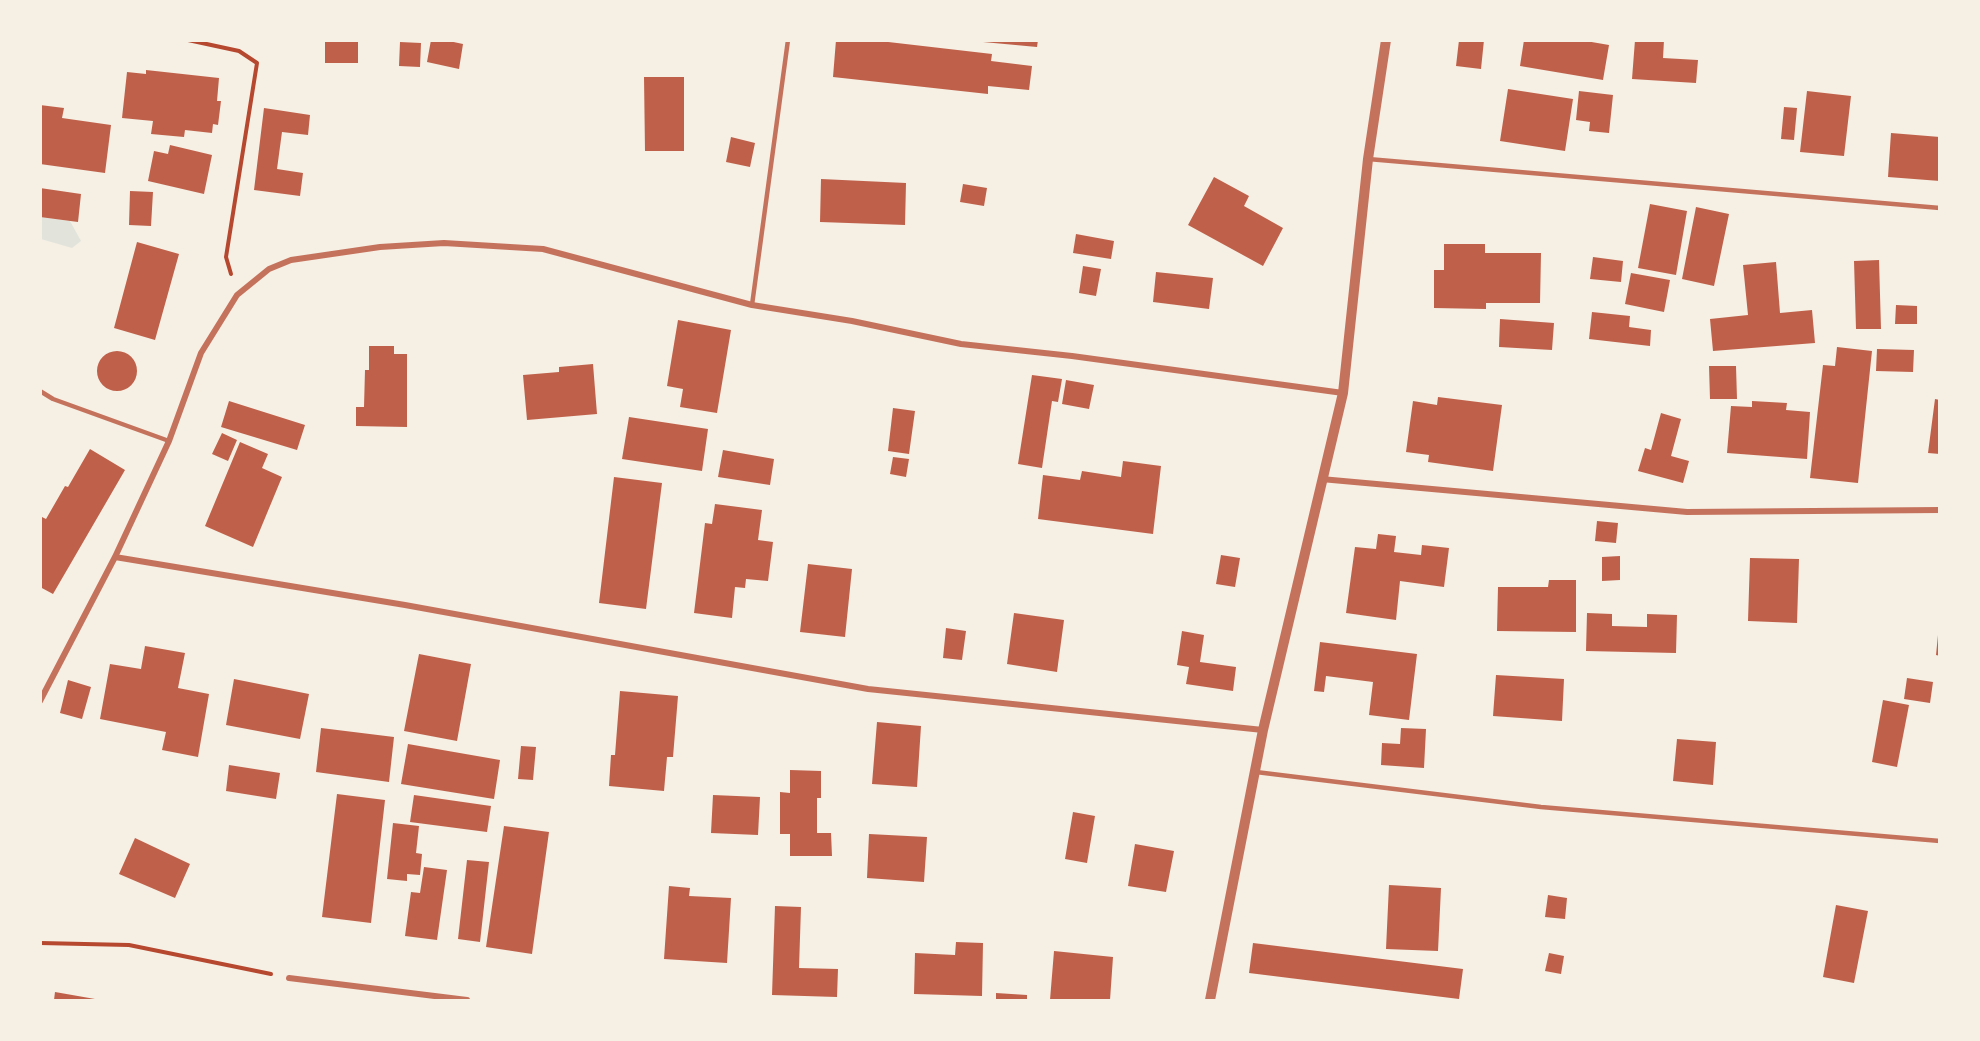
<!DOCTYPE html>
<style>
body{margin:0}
#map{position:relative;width:1980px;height:1041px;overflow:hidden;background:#f6efe4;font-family:Commissioner,sans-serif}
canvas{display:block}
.frame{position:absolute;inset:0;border:42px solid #f6efe4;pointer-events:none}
</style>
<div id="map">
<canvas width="1980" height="1041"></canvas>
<div class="frame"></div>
</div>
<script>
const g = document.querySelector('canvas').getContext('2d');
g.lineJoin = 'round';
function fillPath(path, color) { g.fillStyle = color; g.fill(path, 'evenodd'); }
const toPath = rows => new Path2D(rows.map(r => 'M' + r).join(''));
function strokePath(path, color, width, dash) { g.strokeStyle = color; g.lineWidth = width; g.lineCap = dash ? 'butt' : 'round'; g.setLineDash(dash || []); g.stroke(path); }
const green = toPath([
 [41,217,70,221,81,241,72,248,41,239]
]);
const building = toPath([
 [325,40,358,40,358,63,325,63],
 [431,40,444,40,463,44,459,69,427,62],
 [836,40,871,40,992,54,991,61,1032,66,1029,90,988,86,988,94,833,77],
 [984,40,1038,40,1037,47,983,42],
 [1459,40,1484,40,1481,69,1456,66],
 [1524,40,1580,40,1609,45,1603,80,1520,66],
 [1635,40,1664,40,1663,58,1698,60,1696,83,1632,79],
 [400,42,421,43,420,67,399,66],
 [146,70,219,78,217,101,221,101,218,125,213,124,212,133,185,130,184,137,151,134,153,121,122,118,127,72,146,74],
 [644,77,684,77,684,151,645,151],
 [1508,89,1573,99,1565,151,1500,141],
 [1579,91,1613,95,1609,133,1589,131,1590,122,1576,120],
 [1807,91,1851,96,1844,156,1800,152],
 [40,105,64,108,62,118,111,125,105,173,40,164],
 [1784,107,1797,108,1794,140,1781,139],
 [264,108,310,115,308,135,282,132,277,169,303,173,300,196,254,190],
 [1891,133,1940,137,1940,181,1888,177],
 [731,137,755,143,750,167,726,162],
 [170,145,212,155,204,194,148,181,154,151,168,154],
 [1214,177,1249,196,1244,206,1283,228,1263,266,1188,225],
 [821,179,906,183,905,225,820,222],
 [963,184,987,188,984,206,960,202],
 [40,188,81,194,78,222,40,217],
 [130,191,153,192,151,226,129,225],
 [1650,204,1687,211,1676,275,1638,268],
 [1696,207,1729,214,1714,286,1682,279],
 [1076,234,1114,241,1111,259,1073,253],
 [137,242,179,254,155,340,114,328],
 [1444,244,1485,244,1485,253,1541,253,1540,303,1486,303,1486,309,1434,308,1434,270,1444,270],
 [1593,257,1623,261,1621,282,1590,279],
 [1879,260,1881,329,1856,329,1854,261],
 [1776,262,1780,313,1812,310,1815,343,1713,351,1710,319,1748,315,1743,265],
 [1083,266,1101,269,1096,296,1079,293],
 [1156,272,1213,278,1209,309,1153,302],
 [1631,273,1670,280,1664,312,1625,304],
 [1896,305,1917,306,1917,324,1895,324],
 [1592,312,1630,316,1629,327,1651,330,1650,346,1589,339],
 [1500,319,1554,323,1552,350,1499,347],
 [678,320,731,330,717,413,680,407,683,389,667,386],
 [369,346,394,346,394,354,407,354,407,427,356,426,356,407,364,407,365,370,369,370],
 [1837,347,1872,351,1858,483,1810,478,1823,365,1835,366],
 [1877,349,1914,350,1913,372,1876,371],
 '97 371a20 20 0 1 1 40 0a20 20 0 1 1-40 0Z',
 [593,364,597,414,527,420,523,375,559,372,559,367],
 [1709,366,1736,366,1737,399,1710,399],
 [1032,375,1062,379,1058,402,1052,401,1042,468,1018,464],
 [1066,380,1094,385,1089,409,1062,404],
 [1438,397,1502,405,1493,471,1428,462,1429,455,1406,452,1413,401,1437,405],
 [1935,399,1940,400,1940,454,1928,453],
 [229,401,305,425,297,450,221,427],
 [1752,401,1787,403,1786,410,1810,412,1807,459,1727,453,1731,406,1752,407],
 [893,408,915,411,909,454,888,451],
 [1661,413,1681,419,1671,456,1689,461,1683,483,1638,471,1645,448,1651,450],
 [629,417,708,429,702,471,622,459],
 [222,433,237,440,228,461,212,454],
 [240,442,268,454,262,468,282,477,253,547,205,526],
 [90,449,125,470,53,594,40,587,40,516,46,519,65,486,68,487],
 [723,450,774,459,770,485,718,477],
 [893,457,909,459,906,477,890,474],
 [1123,461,1161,466,1153,534,1038,519,1043,475,1080,480,1082,471,1121,477],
 [614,477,662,483,646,609,599,603],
 [715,504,762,510,758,540,773,542,768,581,746,579,745,588,735,587,732,618,694,613,705,523,712,524],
 [1597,521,1618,523,1616,543,1595,541],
 [1378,534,1396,536,1394,552,1421,555,1422,545,1449,548,1444,587,1400,581,1396,620,1346,613,1355,547,1376,549],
 [1221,555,1240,558,1235,587,1216,584],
 [1620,556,1620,580,1602,581,1602,557],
 [1750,558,1799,559,1797,623,1748,621],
 [808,564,852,569,845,637,800,632],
 [1549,580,1576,580,1576,632,1497,631,1498,587,1548,587],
 [1014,613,1064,620,1057,672,1007,664],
 [1587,613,1612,614,1612,626,1647,627,1647,614,1677,615,1676,653,1586,651],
 [946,628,966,631,962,660,943,658],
 [1182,631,1204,635,1200,662,1236,667,1233,691,1186,684,1189,667,1177,665],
 [1938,635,1940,635,1940,656,1936,655],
 [1320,642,1417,654,1409,720,1369,715,1373,682,1326,676,1324,692,1314,691],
 [145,646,185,653,178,688,209,694,198,757,162,750,166,732,100,719,110,664,141,669],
 [419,654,471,664,457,741,404,731],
 [1496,675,1564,679,1562,721,1493,716],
 [1907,678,1933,682,1930,703,1904,699],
 [234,679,309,694,300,739,226,725],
 [68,680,91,687,82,719,60,713],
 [620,691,678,696,673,757,667,757,664,791,609,786,611,755,615,755],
 [1883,700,1909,705,1897,767,1872,762],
 [877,722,921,726,917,787,872,784],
 [321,728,394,737,389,782,316,772],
 [1401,728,1426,729,1424,768,1381,765,1382,743,1400,744],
 [1677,739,1716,742,1713,785,1673,781],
 [408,744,500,760,494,799,401,784],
 [521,746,536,747,533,780,518,779],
 [229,765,280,773,276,799,226,791],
 [790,770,821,771,821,798,817,798,817,833,831,833,832,856,790,856,790,834,780,834,780,792,790,793],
 [337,794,385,800,371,923,322,917],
 [414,795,491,806,487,832,410,822],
 [713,795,760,797,758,835,711,833],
 [1073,812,1095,816,1087,863,1065,859],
 [393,823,419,826,416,853,422,854,420,875,407,874,407,881,387,879],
 [504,826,549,832,532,954,486,947],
 [869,834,927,837,924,882,867,878],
 [135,838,190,864,175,898,119,874],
 [1135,844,1174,851,1166,892,1128,886],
 [467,860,489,862,480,942,458,939],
 [424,867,447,870,437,940,405,936,411,892,420,893],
 [1389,885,1441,888,1438,951,1386,949],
 [669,886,690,888,689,896,731,898,727,963,664,959],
 [1548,895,1567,898,1565,919,1545,917],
 [1836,905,1868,911,1854,983,1823,977],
 [775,906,801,907,799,968,838,969,837,997,772,995],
 [956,942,983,943,982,996,914,994,915,953,955,955],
 [1253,943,1463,969,1459,999,1249,973],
 [1054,951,1113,957,1110,1000,1050,1000],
 [1549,953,1564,956,1561,974,1545,971],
 [55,992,95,999,95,1000,54,1000],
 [996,993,1027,995,1027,1000,996,1000]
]);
const path = toPath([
 [188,40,239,51,257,63,226,257,231,274],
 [40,943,129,945,271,974]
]);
const service = toPath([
 [1368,159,1940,208],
 [752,305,788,40],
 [40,391,53,399,169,441],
 [1256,772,1541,807,1940,841]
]);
const minor = toPath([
 [1321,479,1687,512,1940,510],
 [115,557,405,605,868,689,1263,730],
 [40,701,115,557,169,441,201,353,237,295,269,269,291,260,380,247,444,243,543,249,752,305,852,321,961,344,1072,356,1343,393],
 [289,978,467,1000]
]);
const tertiary = toPath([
 [1210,1000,1263,730,1343,393,1368,159,1386,40]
]);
fillPath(green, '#e2e4dc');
fillPath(building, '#bf614a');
strokePath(path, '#b5482f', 4);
strokePath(service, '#c5725c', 4.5);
strokePath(minor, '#c5725c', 6);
strokePath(tertiary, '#c5725c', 10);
</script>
